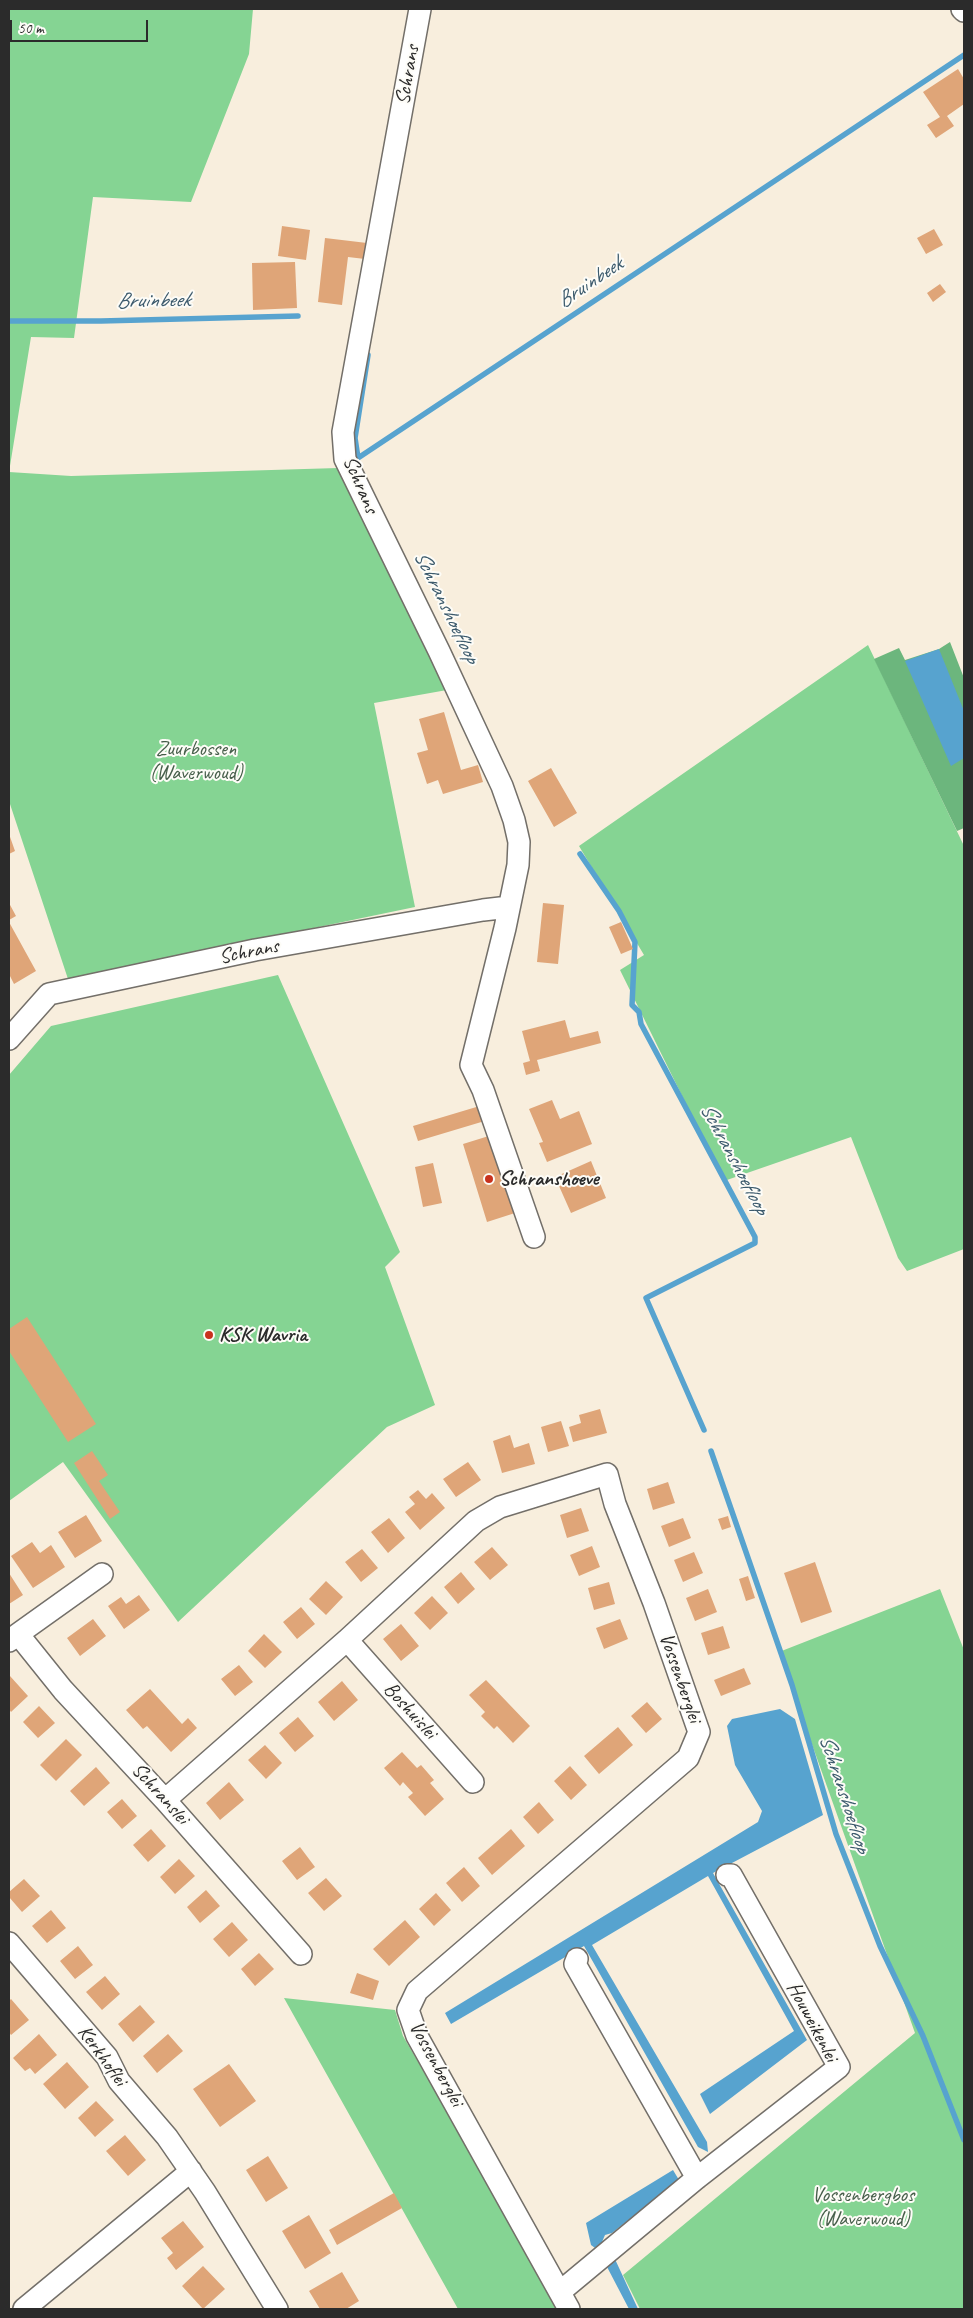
<!DOCTYPE html>
<style>
body{margin:0}
#map{position:relative;width:973px;height:2318px;overflow:hidden;background:#f8eedd;font-family:Caveat,sans-serif}
canvas{display:block}
.frame{position:absolute;inset:0;border:10px solid #2b2b2b;pointer-events:none}
.scale{position:absolute;left:10px;top:20px;width:138px;height:22px;box-sizing:border-box;border:2px solid #2b2b2b;border-top:0;padding-left:6px;font-size:15px;line-height:18px;white-space:nowrap;color:#2b2b2b;-webkit-text-stroke:4px #fdfcf7;paint-order:stroke}
</style>
<div id="map">
<canvas width="973" height="2318"></canvas>
<div class="frame"></div>
<div class="scale">50 m</div>
</div>
<script>
const g = document.querySelector('canvas').getContext('2d');
g.lineJoin = 'round';
function fillPath(path, color) { g.fillStyle = color; g.fill(path, 'evenodd'); }
const toPath = rows => new Path2D(rows.map(r => 'M' + r).join(''));
function strokePath(path, color, width, dash) { g.strokeStyle = color; g.lineWidth = width; g.lineCap = dash ? 'butt' : 'round'; g.setLineDash(dash || []); g.stroke(path); }
function label(font, color, halo, rows, align = 'center') {
  g.font = font + ' Caveat,sans-serif'; g.lineWidth = 4; g.setLineDash([]); g.textBaseline = 'middle'; g.strokeStyle = halo; g.fillStyle = color; for (const [text, x, y, turn = 0] of rows) {
    g.save(); g.translate(x, y); g.rotate((+turn || 0) * Math.PI / 180); g.textAlign = isNaN(turn) ? turn : align; if (halo) g.strokeText(text, 0, 0); g.fillText(text, 0, 0); g.restore();
  }
}
const green = toPath([
 [9,9,253,9,249,54,191,202,93,197,74,338,31,337,9,472,71,476,338,468,447,690,374,703,415,907,68,979,9,801],
 [868,645,964,846,964,1249,907,1271,898,1258,851,1137,724,1181,620,970,644,955,579,846],
 [278,975,400,1252,385,1267,435,1405,387,1427,178,1622,63,1462,9,1501,9,1075,51,1026],
 [940,1589,964,1650,964,2309,640,2309,623,2275,915,2033,779,1652],
 [284,1998,395,2010,403,2036,553,2292,559,2309,458,2309]
]);
const forest = toPath([
 [950,642,964,678,964,828,957,831,874,659,899,648,905,660,939,649]
]);
const water = toPath([
 [939,649,964,711,964,758,951,766,905,661],
 [780,1709,795,1719,823,1815,713,1873,807,2040,710,2114,700,2094,794,2031,708,1876,592,1945,707,2142,708,2152,698,2147,584,1946,451,2024,445,2013,758,1822,762,1811,735,1765,727,1726,732,1719],
 [673,2170,679,2180,612,2233,605,2235,602,2242,595,2248,591,2245,586,2223],
 [614,2257,638,2309,629,2309,606,2265]
]);
const stream = toPath([
 [9,321,101,321,298,316],
 [368,355,355,438,358,458,964,55],
 [580,854,619,911,635,942,632,1005,639,1012,641,1024,755,1237,755,1243,646,1298,704,1430],
 [711,1451,792,1685,836,1834,880,1946,923,2036,964,2140]
]);
const building = toPath([
 [958,69,964,79,964,104,947,116,954,126,936,138,927,125,940,117,923,92],
 [282,226,310,230,306,260,278,256],
 [934,229,943,245,926,254,917,238],
 [325,238,367,243,365,259,348,257,342,305,318,302],
 [295,262,297,308,253,310,252,263],
 [940,284,946,292,933,302,927,293],
 [444,712,461,770,478,765,483,782,443,794,438,780,427,784,417,753,428,750,419,719],
 [551,768,577,813,554,827,528,781],
 [9,834,15,851,9,854],
 [9,903,16,916,9,920],
 [543,903,564,905,558,964,537,962],
 [9,922,36,971,14,984,9,974],
 [621,922,633,949,621,954,609,927],
 [565,1020,570,1038,598,1031,601,1043,537,1060,540,1071,526,1075,523,1063,530,1061,522,1031],
 [552,1100,560,1119,579,1111,592,1144,547,1162,539,1143,543,1142,529,1109],
 [483,1105,488,1120,418,1141,413,1126],
 [492,1135,515,1213,487,1222,463,1144],
 [591,1161,606,1198,571,1213,555,1177],
 [433,1163,442,1203,423,1207,415,1167],
 [27,1317,96,1424,68,1442,9,1351,9,1329],
 [600,1409,607,1433,573,1442,569,1427,581,1423,579,1415],
 [561,1421,569,1446,548,1452,541,1427],
 [510,1435,514,1448,529,1443,535,1464,502,1473,493,1441],
 [92,1451,108,1475,99,1481,120,1512,110,1519,74,1463],
 [468,1462,481,1480,456,1497,443,1479],
 [668,1482,675,1503,653,1510,647,1489],
 [418,1490,426,1499,432,1493,445,1508,420,1530,405,1512,415,1504,409,1497],
 [581,1508,589,1531,567,1538,560,1515],
 [86,1515,102,1541,75,1558,58,1532],
 [728,1516,731,1527,722,1530,718,1519],
 [389,1518,405,1538,388,1553,371,1532],
 [683,1518,691,1538,669,1547,661,1526],
 [32,1542,40,1553,51,1545,65,1567,33,1588,11,1556],
 [592,1546,600,1567,579,1576,570,1555],
 [492,1547,508,1565,490,1580,474,1562],
 [362,1549,378,1568,361,1582,345,1562],
 [694,1552,703,1573,683,1582,674,1560],
 [815,1562,832,1612,801,1623,784,1573],
 [461,1572,475,1589,458,1604,444,1587],
 [9,1573,23,1595,9,1604],
 [748,1576,755,1598,746,1601,739,1579],
 [326,1581,343,1597,326,1615,309,1599],
 [609,1582,615,1604,594,1610,588,1588],
 [708,1589,717,1612,695,1621,686,1598],
 [139,1595,150,1610,124,1629,108,1606,121,1597,126,1604],
 [432,1596,448,1613,430,1630,414,1613],
 [301,1607,315,1624,297,1639,283,1622],
 [93,1619,106,1636,80,1656,67,1638],
 [620,1619,628,1639,604,1649,596,1628],
 [401,1624,419,1646,401,1661,383,1639],
 [723,1626,730,1648,708,1655,701,1633],
 [264,1634,282,1652,265,1668,248,1651],
 [239,1665,253,1682,235,1696,221,1679],
 [744,1668,751,1684,721,1696,714,1680],
 [10,1676,28,1696,11,1712,9,1709],
 [486,1680,530,1726,513,1743,497,1726,494,1729,481,1716,485,1712,469,1695],
 [342,1681,358,1700,334,1721,318,1702],
 [150,1689,182,1724,188,1718,197,1728,171,1752,147,1726,143,1729,126,1710],
 [647,1702,662,1719,646,1733,631,1716],
 [39,1706,55,1723,38,1738,23,1722],
 [298,1717,314,1736,295,1752,279,1733],
 [618,1727,633,1745,599,1774,584,1756],
 [66,1739,82,1755,56,1781,40,1765],
 [265,1745,282,1763,266,1779,248,1760],
 [402,1752,417,1768,421,1765,434,1780,430,1783,444,1799,425,1816,408,1797,413,1793,403,1782,400,1786,384,1768],
 [570,1766,587,1785,571,1800,554,1781],
 [96,1767,110,1783,84,1806,70,1791],
 [229,1782,244,1800,220,1820,206,1803],
 [122,1799,137,1816,122,1829,107,1812],
 [539,1802,554,1820,538,1834,523,1817],
 [151,1829,166,1846,148,1862,133,1845],
 [511,1829,525,1846,492,1875,478,1858],
 [300,1847,315,1867,297,1880,282,1861],
 [179,1859,195,1876,175,1894,160,1877],
 [464,1867,480,1886,462,1902,446,1883],
 [326,1878,342,1896,324,1911,308,1893],
 [24,1879,40,1896,22,1912,9,1897,9,1892],
 [206,1890,220,1906,200,1923,187,1907],
 [436,1893,451,1910,434,1926,419,1909],
 [51,1910,66,1928,47,1943,32,1926],
 [405,1920,420,1937,389,1966,373,1949],
 [232,1922,248,1940,229,1957,213,1939],
 [78,1946,93,1965,75,1979,60,1961],
 [259,1953,274,1969,255,1986,241,1969],
 [357,1973,379,1981,373,2000,350,1993],
 [105,1976,120,1994,102,2010,86,1992],
 [11,1999,29,2020,11,2035,9,2032,9,2001],
 [140,2005,155,2022,133,2042,118,2024],
 [39,2034,57,2055,35,2074,30,2068,25,2071,13,2058],
 [168,2034,183,2051,157,2073,143,2056],
 [67,2062,89,2087,65,2109,43,2084],
 [229,2064,256,2101,220,2127,193,2089],
 [96,2101,114,2120,95,2137,78,2118],
 [125,2135,146,2160,128,2176,106,2151],
 [268,2156,288,2188,266,2202,246,2170],
 [394,2193,402,2208,337,2245,329,2230],
 [309,2215,331,2253,305,2269,282,2231],
 [183,2221,204,2247,176,2270,167,2258,173,2253,161,2238],
 [203,2266,225,2289,203,2309,182,2286],
 [342,2272,359,2301,346,2309,320,2309,309,2291]
]);
const minor = toPath([
 [420,9,343,432,345,459,439,651,502,786,514,820,519,842,518,865,505,928,471,1065,483,1090,534,1237],
 [962,9,964,11],
 [9,1039,49,994,255,950,483,910,509,907],
 [18,1634,102,1574],
 [347,1640,473,1782],
 [9,1641,18,1634,63,1690,165,1800,301,1954],
 [165,1800,347,1640,476,1521,500,1507,607,1474,615,1504,654,1603,699,1732,688,1758,417,1991,408,2010,417,2036,569,2309],
 [9,1943,107,2057,119,2081,167,2137,205,2192,277,2309],
 [577,1959,575,1964,697,2178],
 [561,2291,697,2178,839,2067,731,1875,727,1875],
 [24,2309,191,2171]
]);
const markers = [
 [489,1179,5,"#c8321e"],
 [209,1335,5,"#c8321e"]
];
const streetNames = [
 ["Schrans",408,75,-80],
 ["Schrans",360,485,67],
 ["Schrans",249,952,-11],
 ["Vossenberglei",680,1678,71],
 ["Boshuislei",410,1711,48],
 ["Schranslei",160,1794,48],
 ["Houweikenlei",812,2022,62],
 ["Kerkhoflei",102,2056,54],
 ["Vossenberglei",436,2064,62]
];
const parkNames = [
 ["Zuurbossen",196,749],
 ["(Waverwoud)",196,773],
 ["Vossenbergbos",863,2195],
 ["(Waverwoud)",863,2219]
];
const poiNames = [
 ["Schranshoeve",499,1179],
 ["KSK Wavria",219,1335]
];
const waterNames = [
 ["Bruinbeek",590,283,-34],
 ["Bruinbeek",153,301,-1],
 ["Schranshoefloop",446,607,64],
 ["Schranshoefloop",734,1159,62],
 ["Schranshoefloop",844,1794,72]
];
fillPath(green, '#85d493');
fillPath(forest, '#6cb67d');
fillPath(water, '#57a3cf');
strokePath(stream, '#57a3cf', 5.5);
fillPath(building, '#dfa578');
strokePath(minor, '#736f69', 24);
strokePath(minor, '#fff', 21);
for (const [x, y, r, color] of markers) { const dot = new Path2D(); dot.arc(x, y, r, 0, 2 * Math.PI); g.fillStyle = color; g.fill(dot); strokePath(dot, '#fdfcf7', 2); }
label('21px', '#2b2b2b', '#fdfcf7', streetNames);
label('21px', '#465e4a', '#fdfcf7', parkNames);
label('bold 21px', '#2b2b2b', '#fdfcf7', poiNames, 'left');
label('italic 22px', '#3d5b6d', '#fdfcf7', waterNames);
</script>
